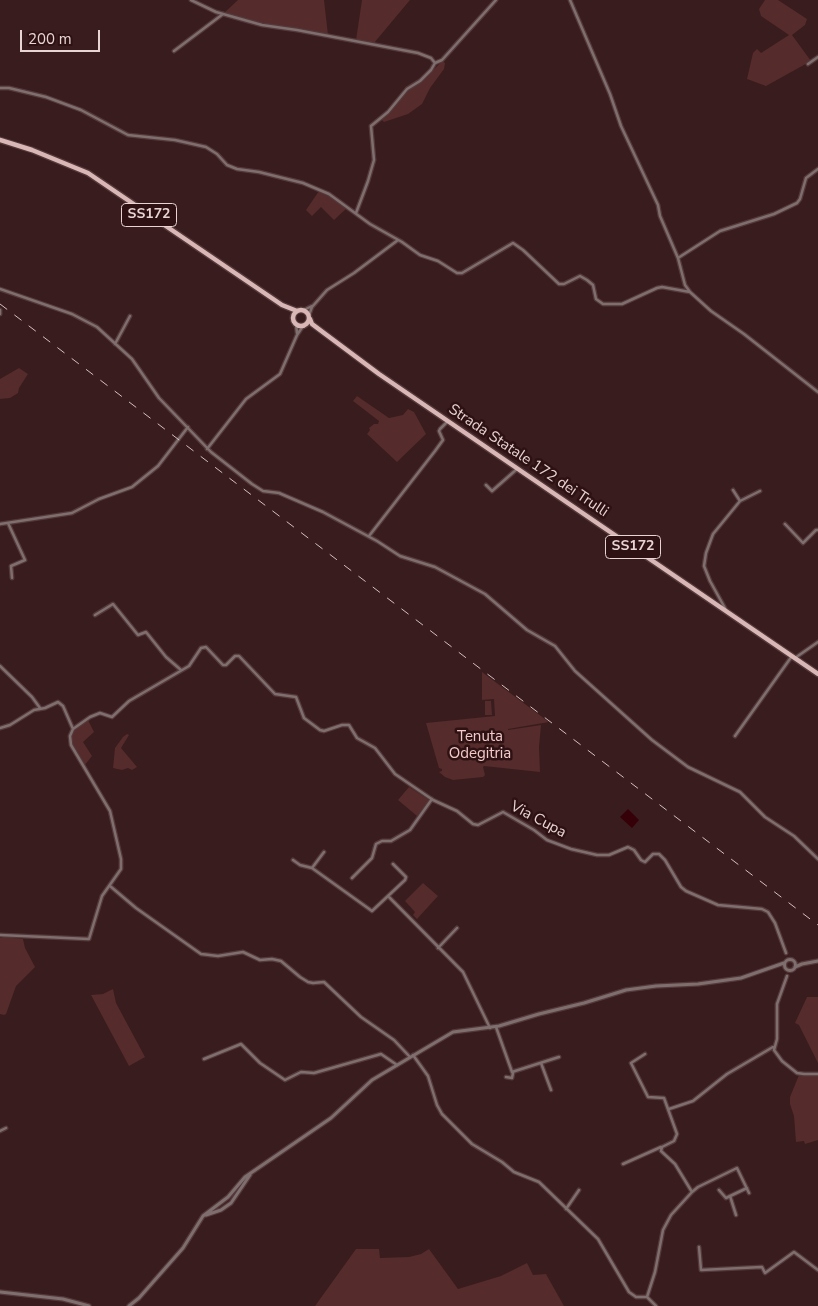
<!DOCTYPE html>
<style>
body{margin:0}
#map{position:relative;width:818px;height:1306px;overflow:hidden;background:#391c1d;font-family:"Nunito Sans",sans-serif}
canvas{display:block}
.scale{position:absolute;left:20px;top:30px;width:80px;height:22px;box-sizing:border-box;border:2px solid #e8d4d3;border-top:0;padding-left:6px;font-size:15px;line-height:18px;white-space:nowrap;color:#e8d4d3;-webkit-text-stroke:4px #2e1213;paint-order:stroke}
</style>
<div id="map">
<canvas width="818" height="1306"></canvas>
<div class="scale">200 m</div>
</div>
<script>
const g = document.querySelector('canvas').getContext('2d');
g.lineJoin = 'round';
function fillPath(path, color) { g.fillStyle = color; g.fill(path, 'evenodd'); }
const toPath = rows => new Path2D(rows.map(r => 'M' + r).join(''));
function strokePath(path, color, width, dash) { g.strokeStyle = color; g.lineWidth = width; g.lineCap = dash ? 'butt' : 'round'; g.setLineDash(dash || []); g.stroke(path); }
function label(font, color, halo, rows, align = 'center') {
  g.font = font + ' "Nunito Sans",sans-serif'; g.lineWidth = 5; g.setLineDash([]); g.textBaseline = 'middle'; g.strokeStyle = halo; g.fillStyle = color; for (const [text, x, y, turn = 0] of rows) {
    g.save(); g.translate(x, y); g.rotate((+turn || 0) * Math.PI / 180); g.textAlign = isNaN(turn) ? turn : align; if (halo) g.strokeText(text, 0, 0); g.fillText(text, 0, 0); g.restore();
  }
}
const green = toPath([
 [238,0,324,0,328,35,264,24,224,13],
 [362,0,410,0,374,43,356,40],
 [765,0,778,0,807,19,805,25,792,35,811,61,766,86,747,79,753,53,757,49,761,53,789,35,761,16,759,9],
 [442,61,445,63,444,69,430,88,422,104,408,114,384,122,381,119,403,95,426,78],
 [319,191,328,195,347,208,334,220,321,207,312,216,306,210],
 [19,368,28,374,19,388,18,393,10,398,0,399,0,379],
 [357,396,389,418,403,415,408,409,414,412,426,434,397,462,367,434,370,430,369,428,374,424,378,424,379,421,353,401],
 [482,672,549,722,508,729,508,730,541,725,539,747,540,772,484,766,483,767,485,775,483,777,453,780,445,777,439,772,442,771,442,769,439,768,426,723,495,716,494,699,482,700],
 [485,701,491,701,492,715,485,715],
 [88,720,94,732,83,742,92,756,84,766,70,740,76,728],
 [127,734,129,735,121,748,137,767,132,770,128,768,122,770,113,768,115,748,123,737],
 [409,787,429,800,417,816,398,800],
 [423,883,438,896,417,919,413,915,415,912,405,901],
 [5,937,23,939,25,948,35,967,16,986,6,1014,4,1015,0,1014,0,938],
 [113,989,116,1003,145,1057,129,1066,91,995,103,994],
 [807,997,818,997,818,1063,799,1025,795,1023],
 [799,1075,818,1075,818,1140,805,1144,804,1141,796,1142,794,1116,790,1104,790,1097],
 [356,1249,379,1249,380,1258,409,1257,421,1254,429,1249,458,1289,501,1276,527,1263,533,1275,546,1274,564,1306,315,1306]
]);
const water = toPath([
 [628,809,639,820,632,828,620,817]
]);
const minor = toPath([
 [191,0,216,12,262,25,297,30,418,53,431,58,435,63],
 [570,0,610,94,621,126,658,205,660,216,678,258,685,285,690,292,711,311,744,334,818,392],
 [174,51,223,14],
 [808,64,818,57],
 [0,88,9,88,46,97,81,110,128,135,175,140,206,147,217,154,227,165,237,169,259,172,303,183,329,194,370,224,402,242,420,255,438,261,457,273,462,273,513,243,523,250,559,284,564,284,580,276,587,280,593,285,596,299,603,304,622,304,657,288,662,287,690,292],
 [356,213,368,181,374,160,371,126,388,112,407,89,420,81,431,70,435,63,442,60,496,0],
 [678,258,720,231,774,214,797,203,800,199,806,178,818,169],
 [0,289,72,314,97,327,132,359,159,398,211,452,252,484,263,491,279,493,323,512,377,541,400,556,435,567,485,594,527,630,555,646,575,671,652,740,688,767,740,792,765,817,794,836,818,859],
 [0,310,0,314],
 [304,310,312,306],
 [309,315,312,307,327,290,354,273,398,240],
 [296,324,297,333],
 [115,344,130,316],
 [207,449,246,399,280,374,297,335,303,326],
 [486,485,492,491,517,469],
 [740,501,760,491],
 [8,523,25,560,11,566,12,578],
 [0,524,72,513,99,499,132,487,158,466,188,427],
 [785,524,803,543,816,530,818,530],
 [369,536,435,451,443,440,439,431,440,429,448,421],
 [726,610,710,581,704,566,706,553,713,534,740,501,733,490],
 [95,615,113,604,138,635,146,632,166,657,181,670],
 [795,658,818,642],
 [0,666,32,697,40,708],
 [0,728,10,725,34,710,45,708,58,702,63,706,73,729],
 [735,736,792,656],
 [293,860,300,865,312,868,372,911,405,880,406,877,393,864],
 [312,868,324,852],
 [352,878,372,858,376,844,382,841,391,841,410,830,432,799],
 [110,886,136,908,201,954,218,956,243,952,260,960,272,959,281,961,300,977,308,982,313,983,324,982,361,1017,394,1040,410,1057],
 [388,896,463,972,490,1028],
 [0,935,89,939,102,896,121,869,121,859,110,811,71,745,70,736,73,729,90,717,100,713,112,717,129,701,189,666,201,648,206,647,223,665,226,665,235,656,239,656,275,694,296,697,304,718,320,730,324,731,342,725,349,725,357,738,375,748,395,774,433,800,457,811,473,824,478,825,503,812,534,830,547,840,571,849,597,855,609,855,628,847,634,850,641,860,645,862,653,854,659,854,665,860,681,887,686,891,718,905,762,909,768,912,775,923,786,953],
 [438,948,457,928],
 [787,976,777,1004,777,1039,774,1050,782,1061,797,1073,804,1074,818,1074],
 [496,1027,512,1072,559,1057],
 [645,1054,631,1063,648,1097,664,1098,677,1134,674,1141,662,1147,661,1151,675,1164,692,1192],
 [413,1055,428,1076,437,1105,442,1114,472,1144,502,1162,514,1172,539,1182,598,1239,629,1292,636,1297,647,1297,656,1306],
 [204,1059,241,1044,260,1063,285,1080,301,1072,314,1073,381,1054,397,1065],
 [541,1063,551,1090],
 [506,1077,512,1078,513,1073],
 [669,1109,693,1101,727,1074,773,1047],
 [0,1131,6,1128],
 [623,1164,661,1147],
 [719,1190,726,1198,747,1188],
 [730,1196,736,1215],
 [566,1209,579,1190],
 [699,1247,701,1270,762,1267,765,1273,794,1252,818,1270],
 [647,1297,655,1272,663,1230,671,1215,692,1192,698,1187,737,1168,749,1193]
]);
const tertiary = toPath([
 '784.5 965a5.5 5.5 0 1 1 11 0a5.5 5.5 0 1 1-11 0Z',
 [795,967,802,964,818,961],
 [206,1215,221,1210,231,1203,250,1175],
 [0,1292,63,1299,89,1306],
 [129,1306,139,1298,183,1248,203,1216,228,1197,245,1177,331,1118,372,1080,453,1032,499,1026,539,1014,584,1003,626,990,656,986,698,984,741,978,784,963]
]);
const primary = toPath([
 [0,140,32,150,88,173,282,305,297,311],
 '293 318a8 8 0 1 1 16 0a8 8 0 1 1-16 0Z',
 [310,319,312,324,324,333,379,374,818,674]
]);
const rail = toPath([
 [0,304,818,925]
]);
const shields = [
 [149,215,55],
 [633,547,55]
];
const shieldNames = [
 ["SS172",149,215],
 ["SS172",633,547]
];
const streetNames = [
 ["Strada Statale 172 dei Trulli",528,461,34],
 ["Via Cupa",538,820,28]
];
const parkNames = [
 ["Tenuta",480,737],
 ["Odegitria",480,754]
];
fillPath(green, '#552b2c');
fillPath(water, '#350007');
strokePath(minor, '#55393a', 5);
strokePath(tertiary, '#55393a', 5.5);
strokePath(primary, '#55393a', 7);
strokePath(minor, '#7f6e6e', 2.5);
strokePath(tertiary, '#7f6e6e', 3);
strokePath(primary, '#d9b7b7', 4.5);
strokePath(rail, '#d5c0bf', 1, [9, 9]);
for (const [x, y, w] of shields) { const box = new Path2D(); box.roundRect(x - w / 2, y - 11.5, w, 23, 4); g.fillStyle = '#2e1213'; g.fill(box); strokePath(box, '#e8d4d3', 1); }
label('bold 14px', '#e8d4d3', null, shieldNames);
label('15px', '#e8d4d3', '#2e1213', streetNames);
label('15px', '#f3cac9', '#2e1213', parkNames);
</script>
